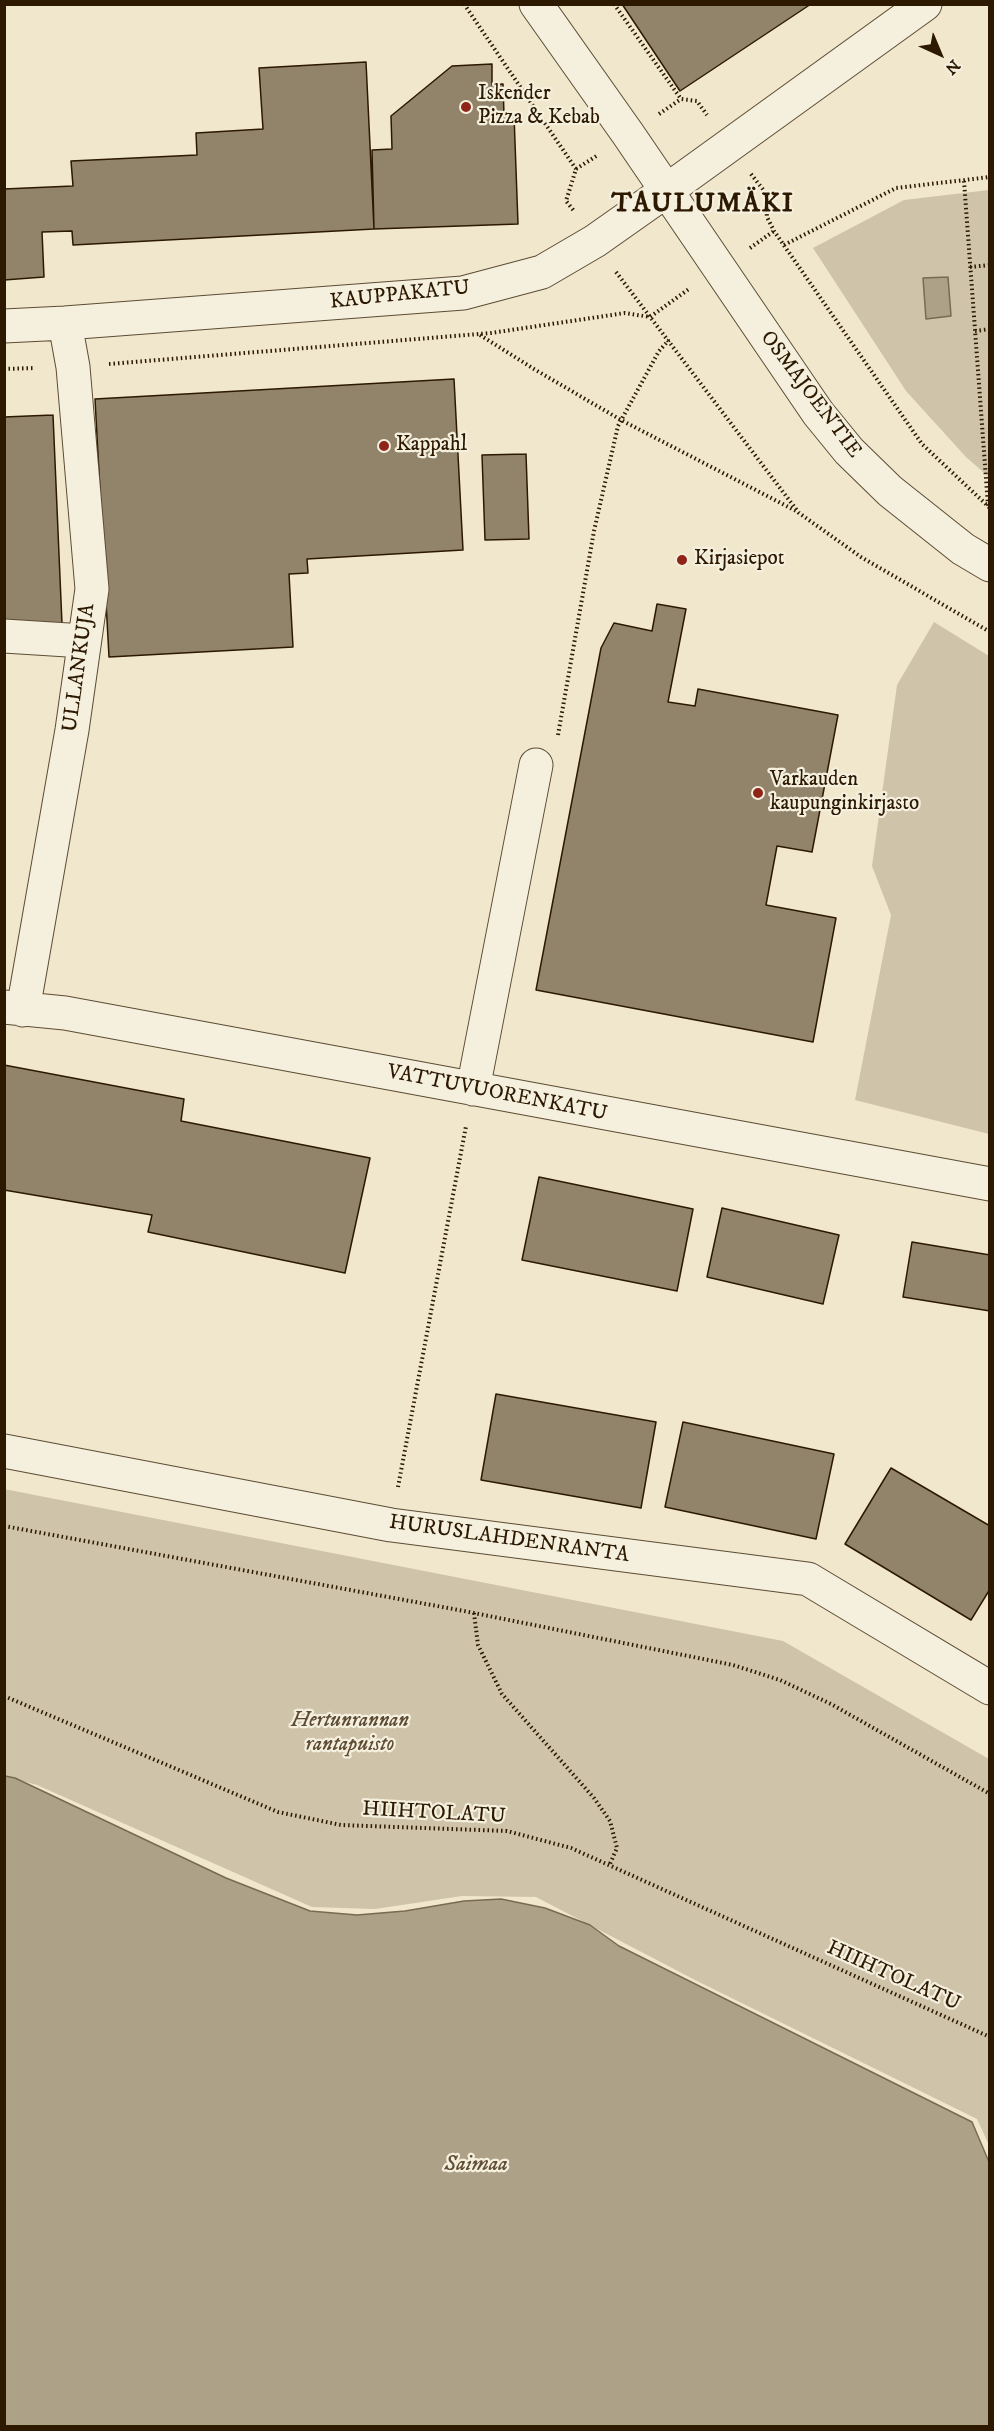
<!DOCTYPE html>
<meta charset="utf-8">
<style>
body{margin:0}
#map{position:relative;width:994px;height:2431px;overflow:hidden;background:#f0e7cd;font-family:"IM FELL DW Pica",serif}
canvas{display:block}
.frame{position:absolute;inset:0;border:6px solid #2c1900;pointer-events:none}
.north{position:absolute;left:910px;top:24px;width:60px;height:60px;-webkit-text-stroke:4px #f5efde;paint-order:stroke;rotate:136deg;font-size:16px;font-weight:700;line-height:24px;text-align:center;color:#2c1900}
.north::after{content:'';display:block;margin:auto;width:21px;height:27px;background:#2c1900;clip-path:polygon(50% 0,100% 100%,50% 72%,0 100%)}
</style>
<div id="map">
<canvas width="994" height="2431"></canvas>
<div class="frame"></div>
<div class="north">N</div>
</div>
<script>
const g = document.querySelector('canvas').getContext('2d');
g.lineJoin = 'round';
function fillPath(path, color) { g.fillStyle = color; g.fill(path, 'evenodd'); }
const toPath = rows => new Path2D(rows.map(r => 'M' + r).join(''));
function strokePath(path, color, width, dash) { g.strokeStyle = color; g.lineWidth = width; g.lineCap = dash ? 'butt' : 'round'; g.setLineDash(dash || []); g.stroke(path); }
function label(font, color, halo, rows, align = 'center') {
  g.font = font + ' "IM FELL DW Pica",serif'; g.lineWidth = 4.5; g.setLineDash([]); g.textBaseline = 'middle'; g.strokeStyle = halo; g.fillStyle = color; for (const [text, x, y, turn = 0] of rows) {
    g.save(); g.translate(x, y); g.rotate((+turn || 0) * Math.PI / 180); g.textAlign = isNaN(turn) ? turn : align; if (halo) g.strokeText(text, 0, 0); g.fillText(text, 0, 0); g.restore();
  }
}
const green = toPath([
 [989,190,989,477,966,457,906,391,813,248,904,200],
 [934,622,989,656,989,1134,855,1100,891,915,872,866,897,685],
 [4,1489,783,1641,989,1759,989,2145,977,2119,697,1981,536,1897,462,1896,375,1909,312,1907,37,1785,5,1776]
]);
const water = toPath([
 [948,277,951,316,926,319,923,278,948,277],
 [5,1776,15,1778,226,1878,310,1911,357,1915,405,1911,464,1901,501,1899,545,1908,590,1925,619,1946,972,2122,989,2162,989,2426,5,2426,5,1776]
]);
const building = toPath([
 [622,4,811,4,680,91,622,4],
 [366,62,374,229,73,245,72,231,42,232,44,277,4,280,4,189,73,186,71,161,197,155,196,133,263,129,259,68,366,62],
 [492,64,492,85,503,84,504,115,514,115,518,224,374,229,372,150,392,149,391,116,452,66,492,64],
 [454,379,463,550,307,559,308,573,289,574,293,647,109,657,95,399,454,379],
 [53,415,62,624,4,627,4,417,53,415],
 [526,454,529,539,485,540,482,455,526,454],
 [657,604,686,609,668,702,695,706,698,689,838,715,812,852,777,846,766,905,836,918,813,1042,536,990,601,648,614,623,652,631,657,604],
 [4,1065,184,1099,181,1121,370,1158,345,1273,148,1232,152,1215,4,1190,4,1065],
 [539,1177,693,1209,677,1291,522,1260,539,1177],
 [722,1208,839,1235,823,1304,707,1277,722,1208],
 [912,1242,990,1255,990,1311,903,1297,912,1242],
 [496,1394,656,1422,641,1508,481,1480,496,1394],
 [683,1422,834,1454,816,1539,665,1507,683,1422],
 [891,1468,990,1526,990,1589,971,1620,845,1544,891,1468]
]);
const path = toPath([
 [464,4,576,169,566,201,574,211],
 [614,4,681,99,697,101,707,115],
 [659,114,681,99],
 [576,169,598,155],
 [751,174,765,192,767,217,774,231,922,444,990,508],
 [964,181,988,506],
 [784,245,896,188,990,177],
 [750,248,774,231],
 [970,267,990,265],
 [616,272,799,513,861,557,990,632],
 [975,331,990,329],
 [480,335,534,369,621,420,798,512],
 [109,364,491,333,625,313,650,317,689,289],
 [4,369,35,368],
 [558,735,594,531,618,426,659,351,669,340],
 [398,1487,466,1126],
 [4,1526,464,1611,733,1665,780,1680,831,1704,990,1794],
 [474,1613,478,1645,502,1694,594,1798,610,1821,617,1848,609,1866],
 [4,1696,278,1812,341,1825,507,1831,571,1848,990,2037]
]);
const minor = toPath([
 [536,4,628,134,818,413,849,451,890,491,963,549,990,565],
 [4,326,65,323,463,293,542,272,595,241,666,191,925,4],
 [4,636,84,641],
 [4,1007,65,1013,990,1184],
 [23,1010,72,730,92,589,73,367,65,323],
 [473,1089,536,765],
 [4,1451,391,1525,808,1579,990,1688]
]);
const markers = [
 [466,107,6,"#8f2418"],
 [384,446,6,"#8f2418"],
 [682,560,6,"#8f2418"],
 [758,793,6,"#8f2418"]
];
const poiNames = [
 ["Iskender",478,95],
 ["Pizza & Kebab",478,119],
 ["Kappahl",396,446],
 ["Kirjasiepot",694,560],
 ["Varkauden",770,781],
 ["kaupunginkirjasto",770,805]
];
const streetNames = [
 ["KAUPPAKATU",400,296,-6],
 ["OSMAJOENTIE",810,395,53],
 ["ULLANKUJA",80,668,-82],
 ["VATTUVUORENKATU",497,1094,11],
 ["HURUSLAHDENRANTA",509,1540,8],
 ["HIIHTOLATU",434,1814,3],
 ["HIIHTOLATU",893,1977,24]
];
const parkNames = [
 ["Hertunrannan",350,1722],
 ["rantapuisto",350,1746]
];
const waterNames = [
 ["Saimaa",476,2165]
];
const districtNames = [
 ["TAULUMÄKI",703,205]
];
fillPath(green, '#cfc4aa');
fillPath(water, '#ada187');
strokePath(water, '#796b51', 1.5);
fillPath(building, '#92846b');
strokePath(building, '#2c1900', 1.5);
strokePath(minor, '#5d4c33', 35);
strokePath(path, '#2c1900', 4, [1.5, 3]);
strokePath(minor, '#f5efde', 33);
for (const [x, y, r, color] of markers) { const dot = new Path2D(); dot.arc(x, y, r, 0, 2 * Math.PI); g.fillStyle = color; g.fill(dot); strokePath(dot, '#f5efde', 2); }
label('21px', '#2c1900', '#f5efde', poiNames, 'left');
label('21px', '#2c1900', '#f5efde', streetNames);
label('italic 21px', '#5d4c33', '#f5efde', parkNames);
label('italic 22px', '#604f36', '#f5efde', waterNames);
g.letterSpacing = '1.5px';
label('bold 27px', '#2c1900', '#f5efde', districtNames);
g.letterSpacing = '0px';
</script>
